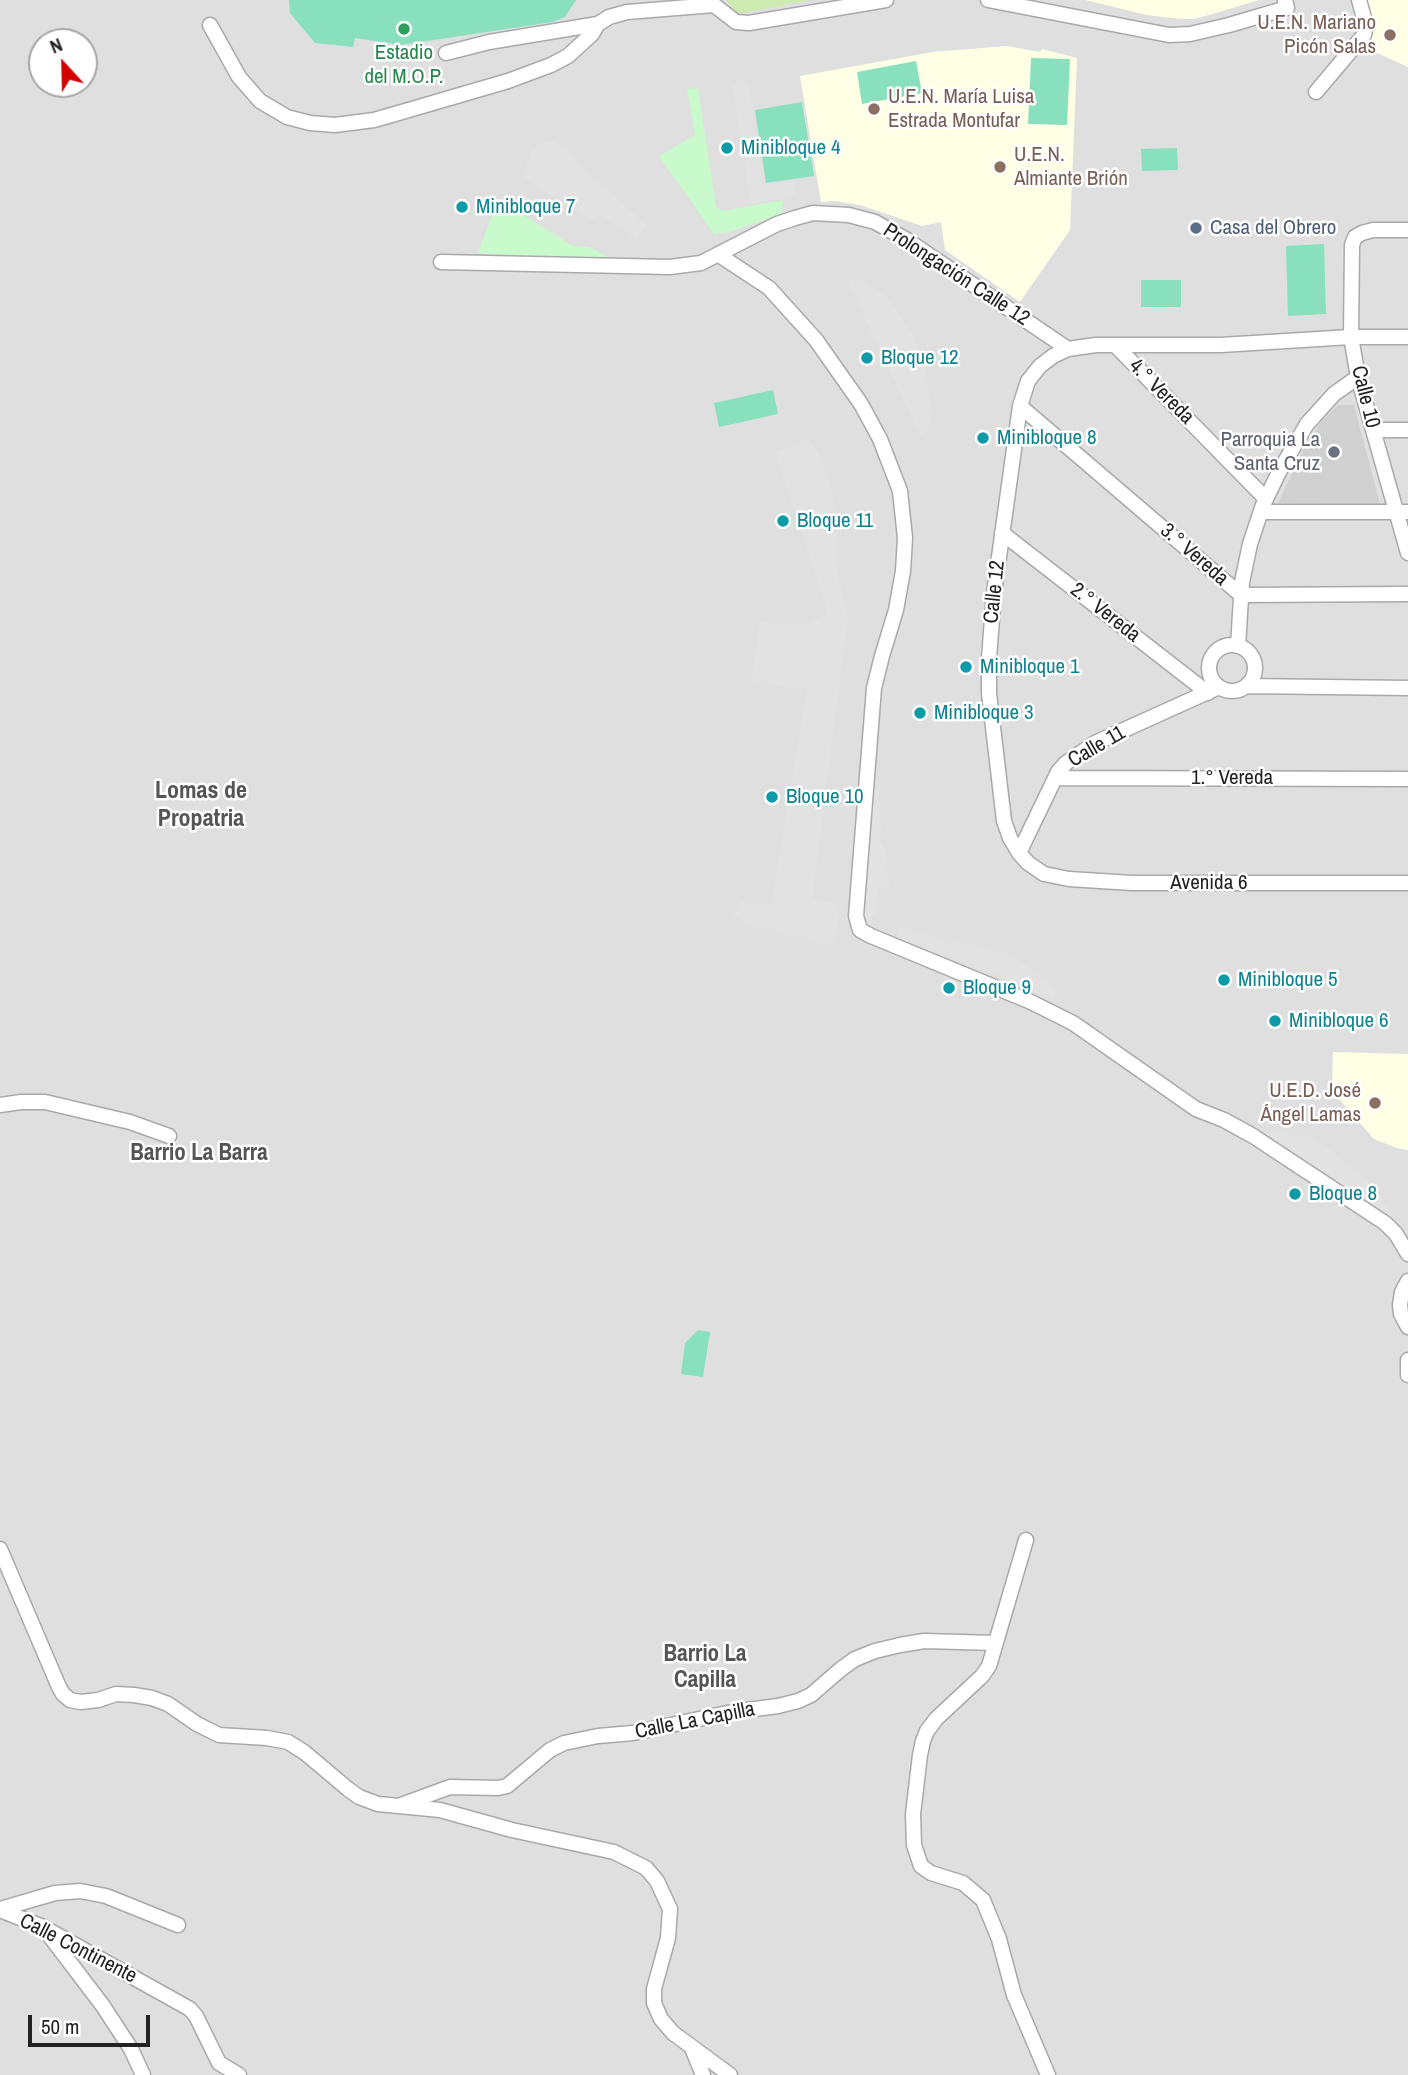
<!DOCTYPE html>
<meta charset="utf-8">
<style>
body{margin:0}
#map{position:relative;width:1408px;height:2075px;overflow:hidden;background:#f2efe9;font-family:"Archivo Narrow",sans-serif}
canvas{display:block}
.north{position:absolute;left:28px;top:28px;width:70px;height:70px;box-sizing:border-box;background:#fff;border:2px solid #a7a7a7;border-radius:50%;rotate:338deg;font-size:19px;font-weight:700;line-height:28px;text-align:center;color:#222}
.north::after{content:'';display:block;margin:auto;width:24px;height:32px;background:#d40000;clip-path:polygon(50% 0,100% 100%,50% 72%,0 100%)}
.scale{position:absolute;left:28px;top:2015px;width:122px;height:32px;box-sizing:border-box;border:4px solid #222;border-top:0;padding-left:9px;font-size:21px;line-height:24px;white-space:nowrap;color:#222;-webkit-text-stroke:5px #fff;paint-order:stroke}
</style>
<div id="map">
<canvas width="1408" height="2075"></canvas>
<div class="north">N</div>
<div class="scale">50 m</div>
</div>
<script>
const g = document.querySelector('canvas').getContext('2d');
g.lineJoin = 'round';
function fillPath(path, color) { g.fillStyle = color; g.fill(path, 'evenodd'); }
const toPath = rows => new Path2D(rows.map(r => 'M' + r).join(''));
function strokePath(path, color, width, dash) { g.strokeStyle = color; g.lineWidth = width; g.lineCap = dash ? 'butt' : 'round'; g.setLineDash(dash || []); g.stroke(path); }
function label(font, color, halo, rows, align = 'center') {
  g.font = font + ' "Archivo Narrow",sans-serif'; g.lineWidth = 5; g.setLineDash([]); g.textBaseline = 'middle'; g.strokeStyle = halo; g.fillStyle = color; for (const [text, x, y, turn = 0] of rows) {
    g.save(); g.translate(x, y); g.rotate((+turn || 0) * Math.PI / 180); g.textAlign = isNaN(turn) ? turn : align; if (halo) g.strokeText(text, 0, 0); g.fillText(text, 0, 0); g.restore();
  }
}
const residential = toPath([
 [0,0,1408,0,1408,2075,0,2075],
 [42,42,84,42,84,84,42,84]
]);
const education = toPath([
 [1085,0,1259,0,1209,15,1193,19,1181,19,1147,15],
 [1366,0,1408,0,1408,67,1364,47,1371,36,1373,30],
 [1007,46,1040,52,1042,49,1077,58,1070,230,1020,302,945,250,941,222,922,226,860,205,834,201,821,202,800,76,933,52],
 [1333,1052,1408,1054,1408,1150,1397,1148,1374,1139,1332,1091]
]);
const religious = toPath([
 [1338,405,1354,405,1380,504,1278,503,1306,444,1321,422]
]);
const grass = toPath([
 [726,0,811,0,737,14]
]);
const park = toPath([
 [698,88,716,207,723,211,783,200,782,214,729,232,714,234,659,156,695,135,687,89],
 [498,199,573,246,590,247,613,260,478,253]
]);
const pitch = toPath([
 [289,0,576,0,565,17,553,22,401,45,355,38,353,47,315,43,290,13],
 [1031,58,1070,59,1067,125,1028,124],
 [916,61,922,93,862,104,857,72],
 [802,102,814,176,766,183,755,110],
 [1177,148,1178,170,1142,171,1141,149],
 [1324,244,1326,314,1288,316,1286,246],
 [1141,280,1181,280,1181,307,1141,307],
 [773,390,778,414,719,427,714,403],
 [698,1330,710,1332,703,1377,681,1374,685,1343]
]);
const parking = toPath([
 [748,81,764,185,794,181,795,195,751,204,732,83],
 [551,140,564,147,590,175,647,225,637,238,599,214,594,222,522,177,533,149,538,144],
 [854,280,860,281,875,288,888,298,914,336,927,377,932,412,929,427,925,434,921,438,848,282],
 [809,440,818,453,828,477,836,507,836,568,848,617,812,899,840,903,835,946,745,924,734,915,739,901,765,906,772,903,807,687,775,685,752,680,760,621,804,623,828,614,775,451],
 [868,790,878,790,881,829,880,841,885,849,890,887,877,888,876,914,871,914,872,925,865,924,862,911],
 [900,928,944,941,991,949,1015,957,1030,967,1056,990,1052,1000,998,976,898,938],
 [1273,1128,1316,1140,1331,1150,1374,1187,1394,1215,1391,1219,1267,1136]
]);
const street = toPath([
 [988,0,1169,35,1190,34,1229,25,1287,8,1285,0],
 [210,25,239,77,260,101,287,117,310,123,335,125,374,120,395,114,508,81,551,65,568,56,592,34,598,24,609,17,627,12,714,5,736,22,749,23,886,0],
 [446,53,489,42,598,24],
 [1316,92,1364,35,1366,25,1359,0],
 [1408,230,1373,230,1362,233,1355,237,1352,245,1351,337,1358,377,1408,553],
 [719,255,769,288,816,340,861,404,880,439,900,491,905,538,903,571,896,610,882,656,874,688,856,916,860,930,871,936,1031,1002,1073,1023,1196,1109,1224,1120,1253,1136,1385,1223,1396,1234,1408,1254],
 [441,262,670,267,701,263,777,224,795,218,813,213,849,215,875,222,907,240,1068,349],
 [1408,337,1351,337,1221,345,1096,345,1068,349,1053,356,1040,366,1028,381,1020,406,994,593,989,658,989,693,1004,821,1010,838,1019,853,1028,863,1044,874,1069,879,1132,883,1408,883],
 [1115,345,1266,499],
 [1020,406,1241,595,1408,594],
 [1373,430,1408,430],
 [1261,512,1408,512],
 [1002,533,1208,693],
 '1209 668a23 23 0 1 1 46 0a23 23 0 1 1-46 0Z',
 [1238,646,1242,582,1250,544,1263,505,1280,470,1307,424,1334,394,1358,377],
 [1246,686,1408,688],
 [1055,778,1408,779],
 [1019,853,1058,772,1066,763,1095,743,1219,687],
 [0,1105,21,1102,45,1102,130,1122,169,1136],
 [1408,1281,1402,1292,1400,1305,1401,1314,1408,1327],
 [1408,1360,1408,1375],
 [1026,1540,989,1666,982,1676,936,1719,927,1731,923,1741,920,1755,913,1814,914,1845,921,1866,931,1873,963,1883,983,1900,999,1939,1014,1995,1048,2075],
 [0,1549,59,1687,63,1694,70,1700,81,1702,98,1700,116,1694,134,1695,152,1698,168,1704,197,1724,219,1735,267,1738,288,1742,304,1752,348,1789,359,1797,378,1804,440,1810,512,1830,614,1852,646,1868,657,1881,670,1909,668,1938,654,1989,654,2003,661,2019,673,2033,730,2075],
 [401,1805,450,1787,498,1788,507,1786,550,1750,564,1743,598,1736,633,1733,732,1712,778,1706,798,1701,811,1695,841,1669,855,1659,875,1651,900,1645,924,1641,996,1643],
 [0,1909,55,1893,80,1891,106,1896,178,1925],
 [0,1910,43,1927,190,2009,196,2016,219,2063,239,2075],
 [46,1931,103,2006,131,2049,143,2075],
 [692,2048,703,2075]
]);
const markers = [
 [404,29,7,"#2e9e5b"],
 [1390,35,7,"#8d6e63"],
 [874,109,7,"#8d6e63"],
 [727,148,7,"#0f9aa8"],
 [1000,167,7,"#8d6e63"],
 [462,207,7,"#0f9aa8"],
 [1196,228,7,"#5c6f8a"],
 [867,358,7,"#0f9aa8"],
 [983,438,7,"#0f9aa8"],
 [1334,452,7,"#6b7280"],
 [783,521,7,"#0f9aa8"],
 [966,667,7,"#0f9aa8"],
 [920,713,7,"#0f9aa8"],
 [772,797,7,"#0f9aa8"],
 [1224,980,7,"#0f9aa8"],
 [949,988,7,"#0f9aa8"],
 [1275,1021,7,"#0f9aa8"],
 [1375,1103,7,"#8d6e63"],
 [1295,1194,7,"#0f9aa8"]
];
const educationNames = [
 ["U.E.N. Mariano",1376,23],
 ["Picón Salas",1376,47],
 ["U.E.N. María Luisa",888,97,"left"],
 ["Estrada Montufar",888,121,"left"],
 ["U.E.N.",1014,155,"left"],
 ["Almiante Brión",1014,179,"left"],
 ["U.E.D. José",1361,1091],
 ["Ángel Lamas",1361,1115]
];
const leisureNames = [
 ["Estadio",404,53],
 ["del M.O.P.",404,77]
];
const cultureNames = [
 ["Minibloque 4",741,148],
 ["Minibloque 7",476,207],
 ["Bloque 12",881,358],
 ["Minibloque 8",997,438],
 ["Bloque 11",797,521],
 ["Minibloque 1",980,667],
 ["Minibloque 3",934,713],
 ["Bloque 10",786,797],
 ["Minibloque 5",1238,980],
 ["Bloque 9",963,988],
 ["Minibloque 6",1289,1021],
 ["Bloque 8",1309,1194]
];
const serviceNames = [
 ["Casa del Obrero",1210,228]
];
const streetNames = [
 ["Prolongación Calle 12",956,275,33],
 ["4.° Vereda",1161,392,45],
 ["Calle 10",1365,397,76],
 ["3.° Vereda",1194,555,41],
 ["Calle 12",995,592,-84],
 ["2.° Vereda",1105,613,38],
 ["Calle 11",1097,747,-30],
 ["1.° Vereda",1232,778],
 ["Avenida 6",1209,883],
 ["Calle La Capilla",695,1721,-11],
 ["Calle Continente",78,1949,27]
];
const worshipNames = [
 ["Parroquia La",1320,440],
 ["Santa Cruz",1320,464]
];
const neighbourhoodNames = [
 ["Barrio La Barra",199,1154],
 ["Barrio La",705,1655],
 ["Capilla",705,1681]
];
const quarterNames = [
 ["Lomas de",201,792],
 ["Propatria",201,820]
];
fillPath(residential, '#e0dfdf');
fillPath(education, '#ffffe5');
fillPath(religious, '#d0d0d0');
fillPath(grass, '#cdebb0');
fillPath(park, '#c8facc');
fillPath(pitch, '#88e0be');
fillPath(parking, '#e2e2e2');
strokePath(street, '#a9a9a9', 17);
strokePath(street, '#fff', 14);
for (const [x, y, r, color] of markers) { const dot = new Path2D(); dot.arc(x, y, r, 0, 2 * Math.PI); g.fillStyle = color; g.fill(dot); strokePath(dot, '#fff', 2.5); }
label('21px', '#785e54', '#fff', educationNames, 'right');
label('21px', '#27864d', '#fff', leisureNames);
label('21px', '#0d838f', '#fff', cultureNames, 'left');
label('21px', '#4e5e75', '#fff', serviceNames, 'left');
label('21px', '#222', '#fff', streetNames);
label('21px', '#5b616d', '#fff', worshipNames, 'right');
label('bold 23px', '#555', '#fff', neighbourhoodNames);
label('bold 24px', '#555', '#fff', quarterNames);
</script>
